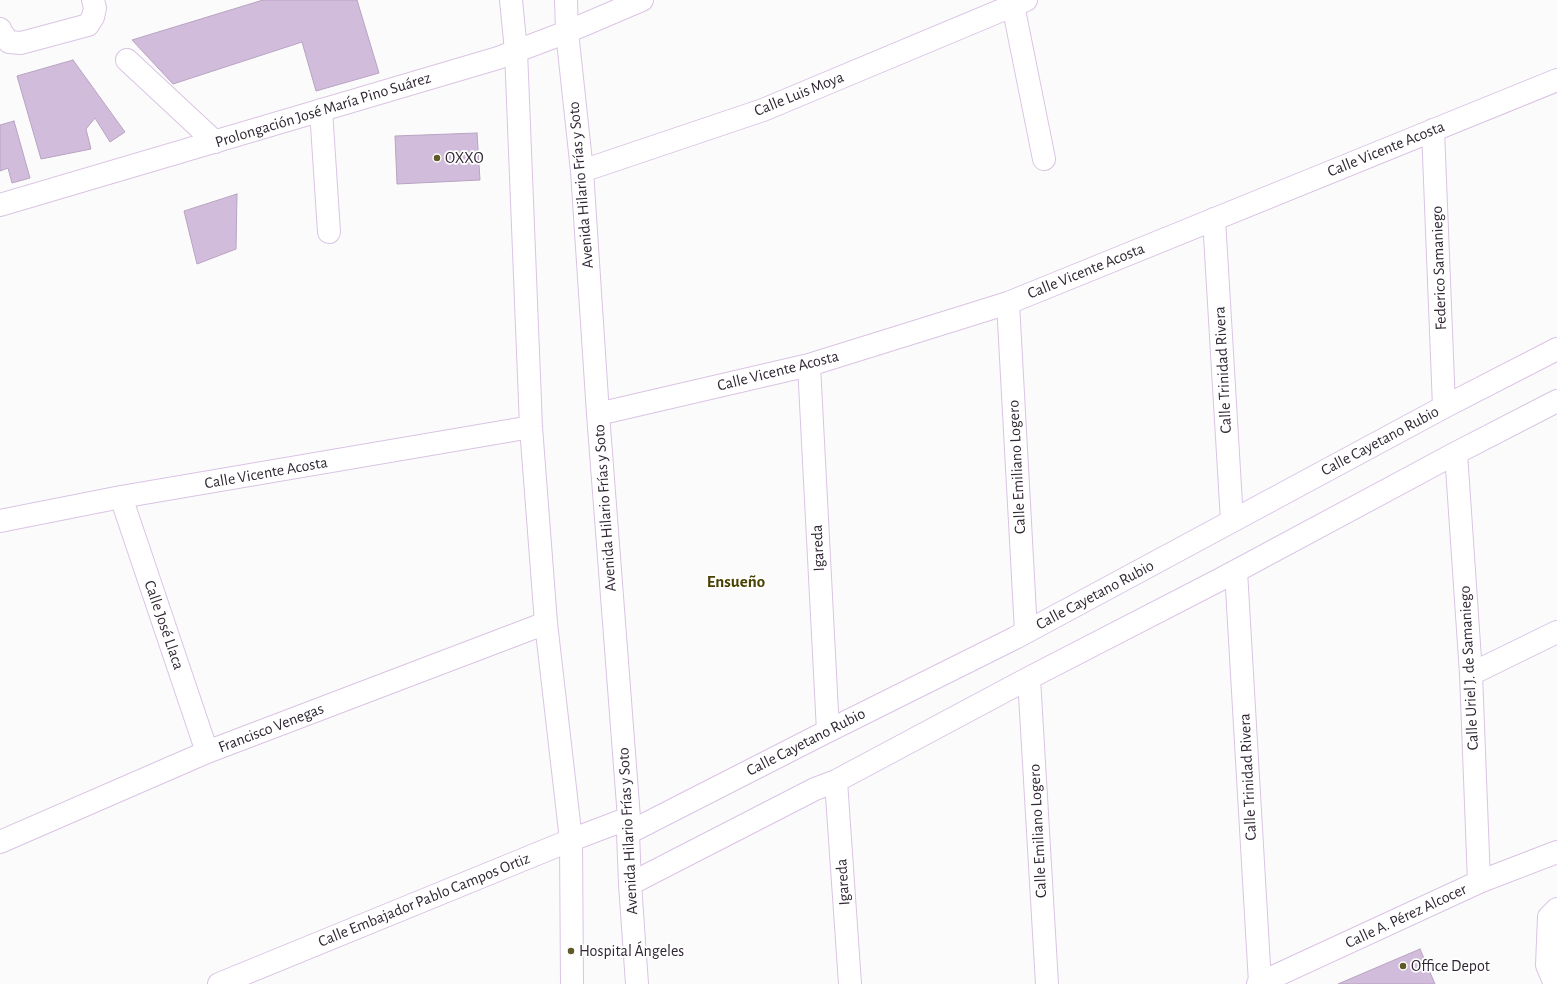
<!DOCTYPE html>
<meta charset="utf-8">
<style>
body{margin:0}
canvas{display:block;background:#fbfbfb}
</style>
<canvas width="1557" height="984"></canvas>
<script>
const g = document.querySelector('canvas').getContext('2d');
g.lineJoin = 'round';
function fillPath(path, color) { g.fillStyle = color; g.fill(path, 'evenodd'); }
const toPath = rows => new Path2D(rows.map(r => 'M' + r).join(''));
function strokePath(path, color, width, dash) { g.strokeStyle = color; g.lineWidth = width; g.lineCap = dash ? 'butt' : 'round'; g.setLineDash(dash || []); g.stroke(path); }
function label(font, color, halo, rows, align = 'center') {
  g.font = font + ' "Alegreya Sans",sans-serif'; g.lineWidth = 3.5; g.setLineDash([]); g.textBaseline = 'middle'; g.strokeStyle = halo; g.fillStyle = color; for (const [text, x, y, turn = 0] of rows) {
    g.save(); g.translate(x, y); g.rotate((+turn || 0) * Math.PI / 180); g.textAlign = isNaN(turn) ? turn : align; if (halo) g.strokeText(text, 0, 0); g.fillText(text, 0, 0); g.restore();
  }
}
const building = toPath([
 [263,0,357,0,379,73,316,91,302,42,173,84,132,40,263,0],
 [73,60,125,132,110,142,95,118,86,129,91,149,41,159,17,76,73,60],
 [14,121,30,178,12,183,8,168,0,171,0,125,14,121],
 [477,133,480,180,397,184,395,136,477,133],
 [237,194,236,249,197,264,184,211,237,194],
 [1420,949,1435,984,1338,984,1420,949]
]);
const minor = toPath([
 [511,0,516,51,531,427,546,623,571,840,572,984],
 [566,0,567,32,582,171,598,414,629,818,628,833,630,884,637,984],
 [1012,0,1044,159],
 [0,29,1,32,9,42,21,43,88,25,93,17,95,8,93,0],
 [127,60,215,142],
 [321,110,329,232],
 [1433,130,1444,407],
 [582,171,763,110,1026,0],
 [1214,219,1232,521],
 [1008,303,1026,632],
 [809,365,828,731],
 [598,414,809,365,1008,303,1557,80],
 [1456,453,1471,674,1479,882],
 [121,497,207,752],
 [0,521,121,497,531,427],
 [1236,571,1260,983],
 [1471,674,1557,632],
 [1029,678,1047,984],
 [836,781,850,984],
 [628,833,828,731,1015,638,1444,407,1557,349],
 [0,842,207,752,546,623],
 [630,884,815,789,836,781,1029,678,1223,578,1456,453,1557,401],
 [219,984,571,840,629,818],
 [1258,984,1479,882,1557,852],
 [1555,984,1547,965,1549,917,1557,909]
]);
const major = toPath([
 [0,205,498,58,567,32,642,0]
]);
const markers = [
 [437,158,4,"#605a26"],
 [571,951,4,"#605a26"],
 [1403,966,4,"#605a26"]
];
const streetNames = [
 ["Calle Luis Moya",799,94,-22],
 ["Prolongación José María Pino Suárez",323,110,-17],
 ["Calle Vicente Acosta",1386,149,-22],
 ["Avenida Hilario Frías y Soto",581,185,-95],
 ["Federico Samaniego",1439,268,-92],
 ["Calle Vicente Acosta",1086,271,-22],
 ["Calle Trinidad Rivera",1223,370,-93],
 ["Calle Vicente Acosta",778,371,-14],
 ["Calle Cayetano Rubio",1380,441,-28],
 ["Calle Emiliano Logero",1017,467,-93],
 ["Calle Vicente Acosta",266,473,-10],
 ["Avenida Hilario Frías y Soto",605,508,-94],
 ["Igareda",818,548,-93],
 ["Calle Cayetano Rubio",1095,595,-28],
 ["Calle José Llaca",164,625,71],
 ["Calle Uriel J. de Samaniego",1469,668,-93],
 ["Francisco Venegas",271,728,-21],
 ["Calle Cayetano Rubio",806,742,-27],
 ["Calle Trinidad Rivera",1248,777,-93],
 ["Avenida Hilario Frías y Soto",628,831,-93],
 ["Calle Emiliano Logero",1038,831,-93],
 ["Igareda",843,882,-94],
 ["Calle Embajador Pablo Campos Ortiz",424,900,-22],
 ["Calle A. Pérez Alcocer",1406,916,-25]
];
const poiNames = [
 ["OXXO",445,158],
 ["Hospital Ángeles",579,951],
 ["Office Depot",1411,966]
];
const neighbourhoodNames = [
 ["Ensueño",736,582]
];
fillPath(building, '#d2bcdc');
strokePath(building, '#b8a3c2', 1);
strokePath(minor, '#dac4e4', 24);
strokePath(major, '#dac4e4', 24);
strokePath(minor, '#fff', 22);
strokePath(major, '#fff', 22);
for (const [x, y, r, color] of markers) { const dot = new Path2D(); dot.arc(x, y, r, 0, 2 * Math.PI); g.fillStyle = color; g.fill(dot); strokePath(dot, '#fff', 1.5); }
label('16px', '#302733', '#fff', streetNames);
label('16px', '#302733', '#fff', poiNames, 'left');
label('bold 17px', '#494200', '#fff', neighbourhoodNames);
</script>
